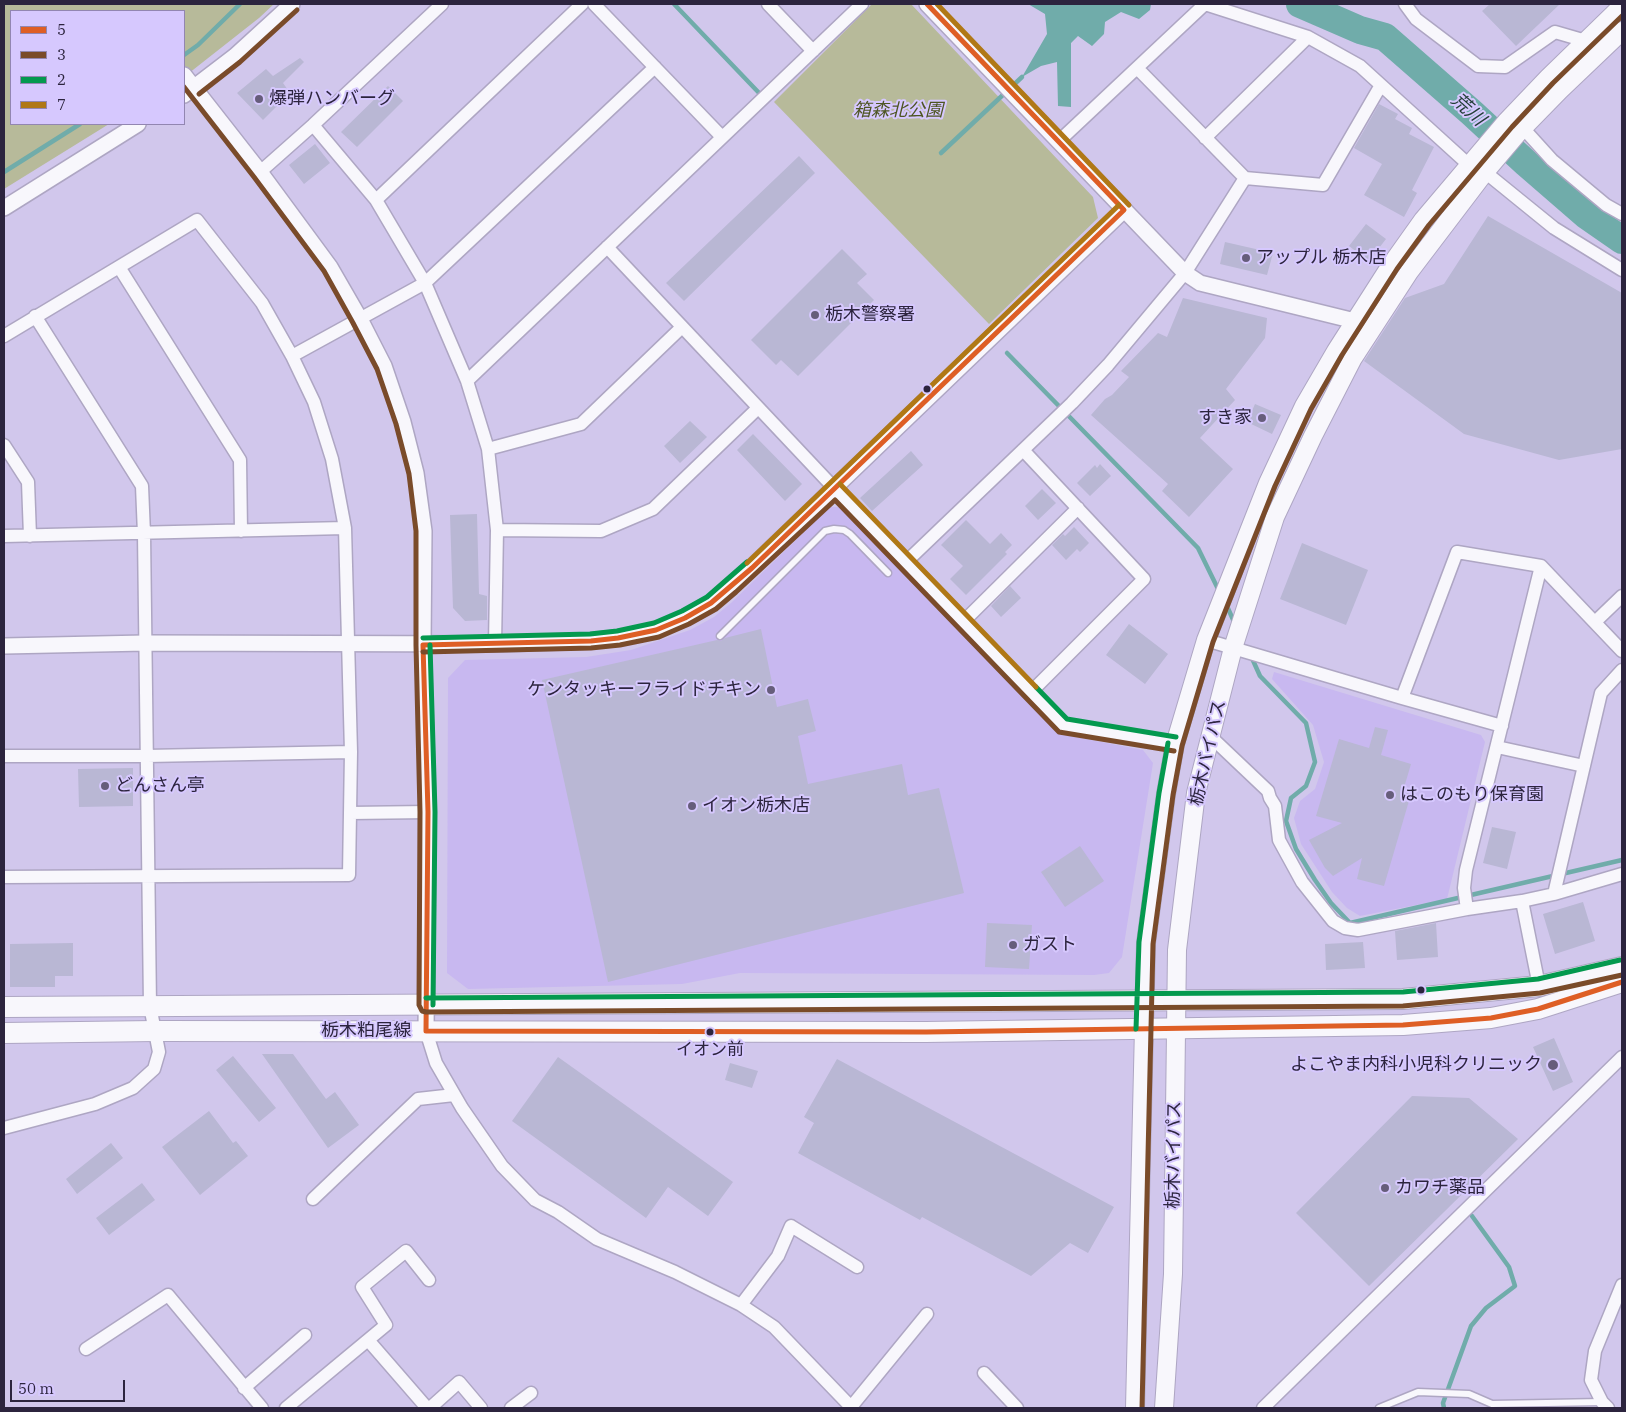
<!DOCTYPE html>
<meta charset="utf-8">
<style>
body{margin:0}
#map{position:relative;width:1626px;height:1412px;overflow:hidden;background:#d1c7ec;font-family:"IBM Plex Serif",serif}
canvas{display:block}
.frame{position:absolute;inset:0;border:5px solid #2c243e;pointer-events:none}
.legend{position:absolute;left:10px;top:10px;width:175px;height:115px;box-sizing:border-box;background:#d6c8fe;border:1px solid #9286b1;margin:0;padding:6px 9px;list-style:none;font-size:15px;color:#2c243e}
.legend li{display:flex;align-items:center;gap:10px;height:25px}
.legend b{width:25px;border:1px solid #9286b1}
.scale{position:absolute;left:10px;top:1380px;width:115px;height:22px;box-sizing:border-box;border:2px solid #2c243e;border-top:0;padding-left:6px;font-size:15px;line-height:18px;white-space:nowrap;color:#2c243e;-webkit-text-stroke:4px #d6c8fe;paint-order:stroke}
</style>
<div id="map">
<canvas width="1626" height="1412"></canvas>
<div class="frame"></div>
<ul class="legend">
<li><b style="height:6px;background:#de5e25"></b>5</li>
<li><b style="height:6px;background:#7a4b2a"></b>3</li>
<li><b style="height:6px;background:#04994f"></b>2</li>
<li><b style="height:6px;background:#b07816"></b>7</li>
</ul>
<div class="scale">50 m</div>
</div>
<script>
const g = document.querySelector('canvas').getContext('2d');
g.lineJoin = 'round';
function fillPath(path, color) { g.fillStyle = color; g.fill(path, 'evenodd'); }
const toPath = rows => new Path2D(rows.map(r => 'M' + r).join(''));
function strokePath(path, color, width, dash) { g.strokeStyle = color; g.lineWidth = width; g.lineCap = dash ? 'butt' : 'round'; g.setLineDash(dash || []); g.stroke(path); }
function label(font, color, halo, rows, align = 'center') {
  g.font = font + ' "IBM Plex Serif","Noto Sans JP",serif'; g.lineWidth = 4; g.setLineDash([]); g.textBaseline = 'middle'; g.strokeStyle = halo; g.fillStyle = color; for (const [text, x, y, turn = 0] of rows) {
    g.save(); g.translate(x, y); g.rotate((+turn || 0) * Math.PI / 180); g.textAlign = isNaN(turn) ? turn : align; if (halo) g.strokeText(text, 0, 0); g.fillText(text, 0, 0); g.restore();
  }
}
const built = toPath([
 [830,507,840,507,1060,734,1143,750,1153,763,1122,957,1109,973,1094,975,740,973,682,984,468,989,447,973,448,678,465,660,586,657,631,650,690,630,714,617,731,603],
 [1274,672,1481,735,1485,742,1447,899,1360,916,1347,908,1332,892,1301,844,1294,818,1300,801,1315,789,1324,762,1313,725,1272,679]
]);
const green = toPath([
 [4,4,274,4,259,18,184,77,184,11,11,11,11,124,109,124,4,189],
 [872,4,911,4,1093,197,1098,218,989,324,774,102]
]);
const water = toPath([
 [1028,4,1151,4,1150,10,1139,19,1121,12,1105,22,1104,34,1092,46,1078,36,1071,43,1071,107,1058,106,1057,62,1041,66,1022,77,1047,34,1045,14]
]);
const stream = toPath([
 [674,4,761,95],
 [184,55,198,45,240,4],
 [941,153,1022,77],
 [4,172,80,124],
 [1007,353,1198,548,1219,591],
 [1226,604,1235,624],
 [1251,656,1260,676,1306,723,1315,762,1306,786,1291,798,1286,821,1296,849,1315,880,1331,903,1350,923,1622,860],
 [1444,1408,1443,1403,1471,1326,1486,1308,1515,1286,1509,1267,1472,1216]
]);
const river = toPath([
 [1300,4,1360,30,1385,37,1472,113,1526,163,1586,215,1622,240]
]);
const building = toPath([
 [1490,4,1560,4,1516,46,1482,11],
 [300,58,304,62,283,83,290,93,263,120,237,93,266,69,273,76],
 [388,86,403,101,357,147,341,132],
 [1379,104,1398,114,1395,119,1412,128,1409,134,1434,147,1412,190,1417,193,1404,217,1364,195,1382,164,1354,148],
 [315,144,330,163,304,184,289,165],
 [799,156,815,173,684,301,666,283],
 [1488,216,1622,293,1622,449,1559,460,1464,434,1364,361,1405,298,1444,284],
 [1366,224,1386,239,1369,261,1349,246],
 [1225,242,1273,253,1267,275,1220,264],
 [842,249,867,274,857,283,874,300,798,376,781,360,776,365,751,340],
 [1183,298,1267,318,1265,338,1226,389,1235,400,1200,438,1233,469,1189,517,1162,491,1168,484,1091,415,1105,399,1112,395,1129,377,1121,371,1158,333,1167,337],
 [1255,404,1281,415,1272,434,1247,422],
 [690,421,707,437,680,463,664,446],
 [753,434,802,484,785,501,737,450],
 [911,451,923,465,872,511,860,498],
 [1100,464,1111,476,1090,496,1077,483,1095,465,1097,468],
 [1042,489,1056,503,1038,520,1025,506],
 [477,514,479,594,487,596,487,620,465,621,453,608,450,515],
 [966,520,990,544,1001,533,1012,545,1005,552,1007,554,966,595,950,579,963,566,941,545],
 [1074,527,1089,543,1080,552,1077,549,1066,560,1052,545,1063,534,1065,536],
 [1302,543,1368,570,1346,625,1280,599],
 [1010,586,1021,598,1001,617,991,606],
 [1129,624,1168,654,1145,684,1106,655],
 [761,629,777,707,808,699,816,731,798,736,808,784,902,764,908,795,939,788,964,893,608,982,542,680,717,640,721,641,725,638],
 [1375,727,1388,730,1381,755,1411,764,1403,791,1411,794,1384,886,1357,879,1362,858,1333,876,1325,868,1309,840,1342,823,1316,816,1339,739,1369,748],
 [133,768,133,806,79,807,78,769],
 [1492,827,1516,832,1507,869,1483,863],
 [1080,846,1104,881,1065,907,1041,872],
 [1583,902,1595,941,1555,954,1543,914],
 [987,923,1032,925,1029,969,985,967],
 [1436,923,1438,957,1397,960,1395,931],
 [1363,942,1365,968,1326,970,1325,944],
 [73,943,73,976,55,976,55,987,10,987,10,944],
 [1554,1038,1573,1082,1553,1091,1533,1047],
 [262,1054,293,1054,326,1099,335,1092,359,1125,328,1148],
 [233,1056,276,1108,259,1122,216,1070],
 [558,1057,733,1182,708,1216,668,1187,646,1218,512,1121],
 [837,1059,1114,1207,1088,1253,1070,1243,1031,1276,922,1217,920,1220,798,1153,814,1123,804,1117],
 [730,1063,758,1071,752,1088,725,1080],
 [1412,1096,1469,1098,1518,1139,1369,1286,1296,1213],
 [209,1111,233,1143,236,1141,248,1156,200,1195,162,1147],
 [111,1143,123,1158,77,1194,66,1179],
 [142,1183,155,1200,109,1235,96,1218]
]);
const service = toPath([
 [720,636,825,531,834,529,844,530,850,534,888,573],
 [1379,1408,1418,1392,1469,1394,1492,1404,1602,1402]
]);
const minor = toPath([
 [594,4,722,137],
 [768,4,813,51],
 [1405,4,1416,19,1478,66,1505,67,1555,32,1586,41],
 [1137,68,1245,178,1323,185,1381,85],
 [313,125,376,200,425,283,467,381,488,449,497,530,495,644],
 [1523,128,1552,160,1606,205,1622,214],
 [1205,138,1308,37],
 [1058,142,1205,4,1308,37,1360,66,1469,165],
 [260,172,313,125,442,4],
 [1485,172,1554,228,1622,270],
 [376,200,582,4],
 [607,247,835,489,1063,726,1175,744],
 [119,267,240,460,241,531],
 [4,336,197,220,262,303,292,356,314,402,332,459,345,528,351,752,147,756,4,756],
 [292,356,425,283,655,67],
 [467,381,862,4],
 [4,445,28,482,30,536],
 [488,449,581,424,682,327],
 [1023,450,1144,579,1031,692],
 [497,530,601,531,653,509,758,408],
 [4,536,345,528],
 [906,562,1072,403,1108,365,1185,273,1245,178],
 [1541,566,1466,870,1464,888,1467,909,1522,901,1554,894,1622,874],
 [963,622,1078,508],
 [1595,622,1622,596],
 [1206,640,1402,698,1502,726],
 [1402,698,1457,552,1541,566,1622,651],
 [1211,737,1268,791,1270,798,1275,806,1279,840,1302,882,1333,921,1345,928,1358,930,1467,909],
 [1497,747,1584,766],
 [351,752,350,813,428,812],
 [4,877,349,875,350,813],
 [1554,894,1601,693,1622,670],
 [1522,901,1539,986],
 [426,1031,436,1063,462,1108,502,1166,535,1200,558,1212,597,1239,675,1272,741,1305,774,1327,852,1408],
 [4,1128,95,1104,133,1088,154,1069,159,1052,150,1006,144,534,142,486,35,316],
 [313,1199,418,1099,454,1095],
 [741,1305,778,1256,791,1226,857,1267],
 [368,1340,427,1408],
 [86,1349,168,1295,262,1408],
 [984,1373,1017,1408],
 [244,1388,305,1335],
 [851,1407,927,1314],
 [286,1408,386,1325,362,1287,406,1251,429,1280],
 [430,1408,459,1382,481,1408],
 [511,1408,531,1393],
 [1263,1408,1622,1057],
 [1608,1408,1602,1402,1591,1380,1595,1351,1622,1285]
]);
const tertiary = toPath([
 [927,4,1185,273,1200,283,1355,321],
 [184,75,260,172,330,267,360,319,384,366,403,422,416,473,424,531,423,645,428,812,426,1031],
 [184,95,235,56,292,4],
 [4,208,138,124],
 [4,646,145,643,495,644,591,641,618,638,656,630,685,618,711,603,731,587,1124,210]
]);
const secondary = toPath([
 [1135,1408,1146,943,1166,794,1175,744,1206,640,1268,483,1304,406,1336,351,1391,265,1423,220,1506,122,1548,78,1622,6],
 [1164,1408,1173,1274,1177,950,1196,793,1233,648,1275,517,1313,436,1353,358,1409,272,1485,172,1518,133,1560,90,1622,31]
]);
const primary = toPath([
 [4,1007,1403,999,1539,986,1622,967],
 [4,1033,155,1031,926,1032,1403,1025,1491,1018,1538,1009,1622,982]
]);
const bus1 = toPath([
 [927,4,1124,210],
 [423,645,591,641,618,638,656,630,685,618,711,603,752,568,1124,210],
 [423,645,428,812,426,1031],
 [426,1031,926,1032,1403,1025,1491,1018,1538,1009,1622,982]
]);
const bus2 = toPath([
 [184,87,254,177,324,271,353,323,377,369,396,424,409,474,416,531,416,645,420,812,419,1005,422,1011,426,1012,1403,1006,1540,993,1622,975],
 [199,94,240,62,297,10],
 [423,652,591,648,620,645,659,637,689,624,716,609,736,592,835,500,1059,732,1174,751],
 [1142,1408,1153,944,1173,795,1182,746,1213,642,1275,486,1311,409,1342,355,1397,269,1429,225,1512,127,1553,83,1622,16]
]);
const bus3 = toPath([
 [423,638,590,634,617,631,654,623,682,611,707,597,747,562],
 [430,645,435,812,433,1005],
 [1036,687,1067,719,1176,737],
 [426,998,1403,992,1538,979,1620,960],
 [1136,1029,1139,942,1159,793,1168,743]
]);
const bus4 = toPath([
 [937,4,1129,205],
 [840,484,1036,687],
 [747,563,1119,205]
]);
const markers = [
 [259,99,5,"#665d7b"],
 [1246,258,5,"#665d7b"],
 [815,315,5,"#665d7b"],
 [927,389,4.5,"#2c243e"],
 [1262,418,5,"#665d7b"],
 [771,690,5,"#665d7b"],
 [105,786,5,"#665d7b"],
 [1390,795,5,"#665d7b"],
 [692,806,5,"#665d7b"],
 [1013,945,5,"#665d7b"],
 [1421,990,4.5,"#2c243e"],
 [710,1032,4.5,"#2c243e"],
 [1553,1065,6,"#665d7b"],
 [1385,1188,5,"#665d7b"]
];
const busNames = [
 ["イオン前",710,1050]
];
const poiNames = [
 ["爆弾ハンバーグ",269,99],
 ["アップル 栃木店",1256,258],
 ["栃木警察署",825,315],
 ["すき家",1252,418,"right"],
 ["ケンタッキーフライドチキン",761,690,"right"],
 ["どんさん亭",115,786],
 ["はこのもり保育園",1400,795],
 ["イオン栃木店",702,806],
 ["ガスト",1023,945],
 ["よこやま内科小児科クリニック",1542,1065,"right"],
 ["カワチ薬品",1395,1188]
];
const parkNames = [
 ["箱森北公園",898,111]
];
const streetNames = [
 ["栃木バイパス",1208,753,-77],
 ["栃木粕尾線",366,1031],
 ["栃木バイパス",1174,1155,-89]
];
const waterNames = [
 ["荒川",1468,110,42]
];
fillPath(built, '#c8b8f0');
fillPath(green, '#b7ba9a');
fillPath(water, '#70acaa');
strokePath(stream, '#70acaa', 4.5);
strokePath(river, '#70acaa', 28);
fillPath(building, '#b9b7d4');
strokePath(service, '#aea6c3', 9);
strokePath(minor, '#aea6c3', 15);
strokePath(tertiary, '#aea6c3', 18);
strokePath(secondary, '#aea6c3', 20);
strokePath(primary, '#aea6c3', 22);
strokePath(service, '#f8f7fc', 6);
strokePath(minor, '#f8f7fc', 12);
strokePath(tertiary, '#f8f7fc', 15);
strokePath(secondary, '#f8f7fc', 18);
strokePath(primary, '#f8f7fc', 20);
strokePath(bus1, '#de5e25', 5);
strokePath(bus2, '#7a4b2a', 5);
strokePath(bus3, '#04994f', 5);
strokePath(bus4, '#b07816', 5);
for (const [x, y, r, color] of markers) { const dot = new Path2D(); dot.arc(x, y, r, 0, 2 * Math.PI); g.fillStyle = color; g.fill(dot); strokePath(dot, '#d6c8fe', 2); }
label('17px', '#2c243e', '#d6c8fe', busNames);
label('18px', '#2c243e', '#d6c8fe', poiNames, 'left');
label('italic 18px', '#4e5623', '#d6c8fe', parkNames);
label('18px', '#2c243e', '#d6c8fe', streetNames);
label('italic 19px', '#223e37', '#d6c8fe', waterNames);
</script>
